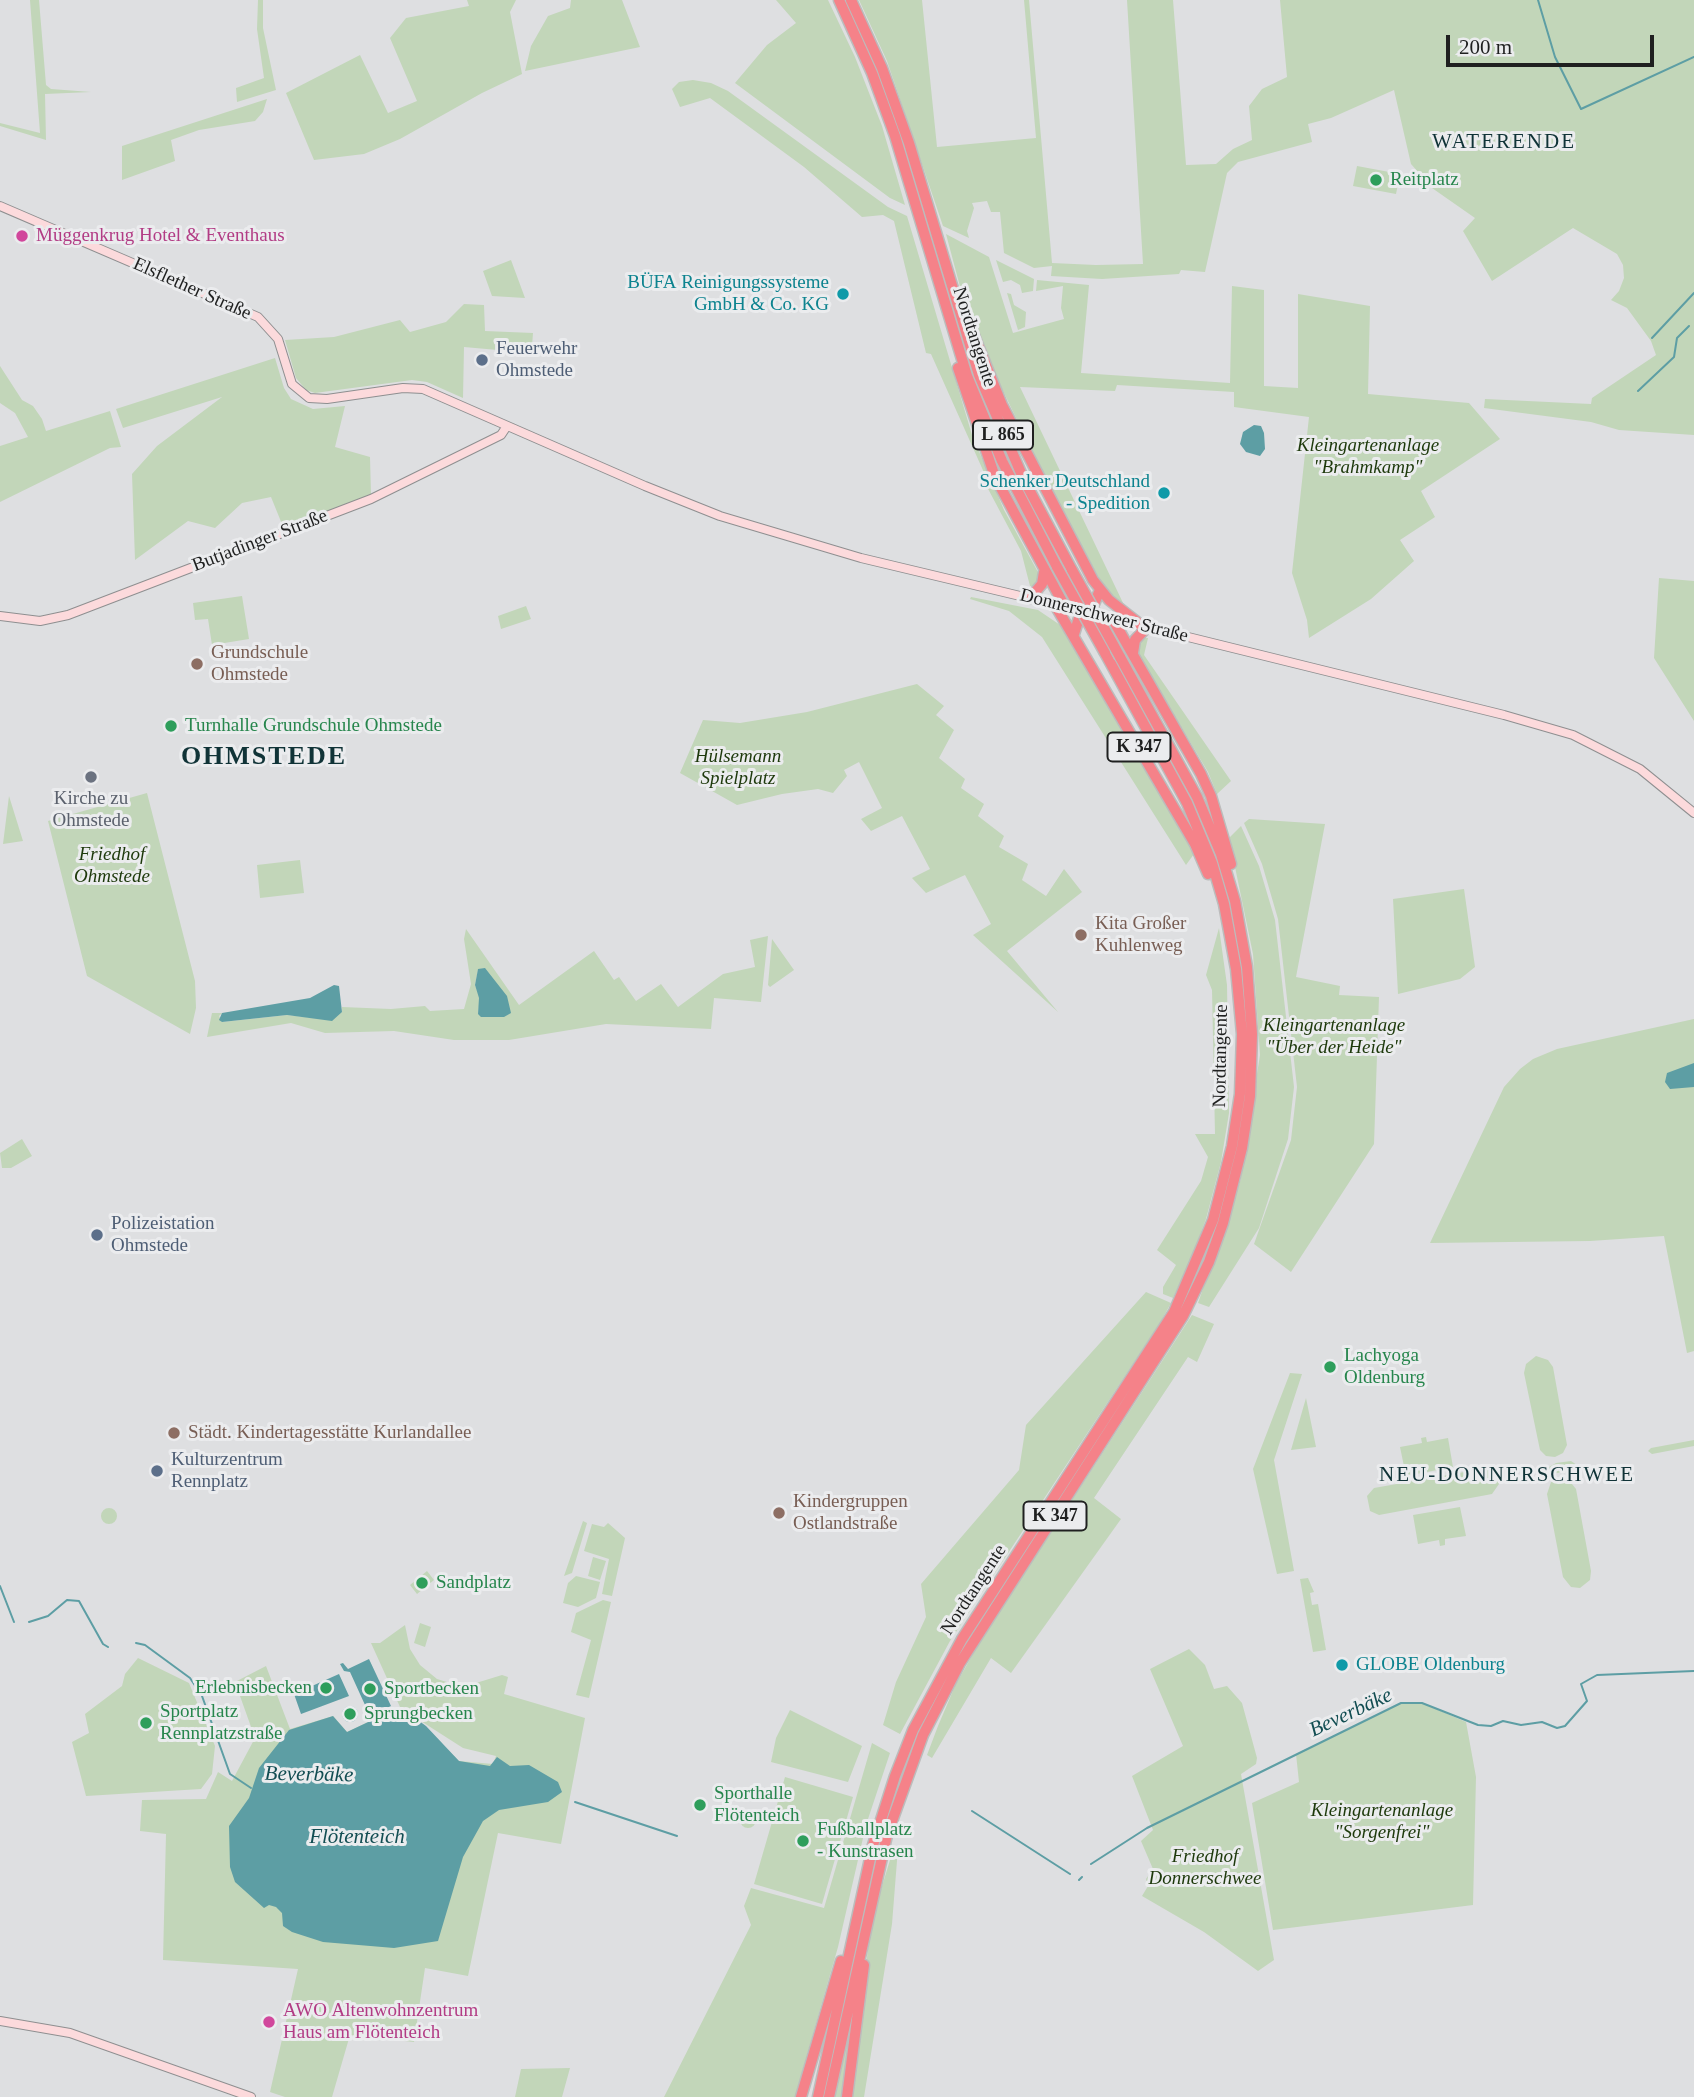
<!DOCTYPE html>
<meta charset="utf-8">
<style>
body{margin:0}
#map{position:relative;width:1694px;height:2097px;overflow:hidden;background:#dedfe1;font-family:"Times New Roman",serif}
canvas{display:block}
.scale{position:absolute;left:1446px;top:35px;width:208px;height:32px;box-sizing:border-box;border:4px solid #1f2020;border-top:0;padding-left:9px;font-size:21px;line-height:24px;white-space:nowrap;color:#1f2020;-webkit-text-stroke:5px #ebecee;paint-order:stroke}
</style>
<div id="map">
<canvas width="1694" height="2097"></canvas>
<div class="scale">200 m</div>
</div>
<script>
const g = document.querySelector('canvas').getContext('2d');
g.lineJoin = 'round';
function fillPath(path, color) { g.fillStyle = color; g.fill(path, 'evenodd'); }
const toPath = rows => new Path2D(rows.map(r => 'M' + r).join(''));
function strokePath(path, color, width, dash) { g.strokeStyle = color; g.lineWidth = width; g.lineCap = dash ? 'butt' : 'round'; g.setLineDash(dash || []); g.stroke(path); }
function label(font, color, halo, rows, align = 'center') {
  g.font = font + ' "Times New Roman",serif'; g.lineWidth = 6; g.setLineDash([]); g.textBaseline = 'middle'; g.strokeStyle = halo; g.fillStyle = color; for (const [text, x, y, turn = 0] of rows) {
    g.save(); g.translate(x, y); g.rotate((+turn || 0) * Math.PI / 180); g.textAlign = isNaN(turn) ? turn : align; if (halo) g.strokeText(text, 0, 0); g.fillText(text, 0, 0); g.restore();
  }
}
const green = toPath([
 [30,0,39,0,46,85,51,89,91,92,45,94,46,140,0,126,0,123,40,133],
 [258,0,263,0,263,28,276,90,237,102,236,88,264,78,257,29],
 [467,0,516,0,510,12,522,74,482,93,400,139,364,154,314,160,286,93,360,55,388,113,417,101,390,38,406,18,469,6],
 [571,0,622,0,640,47,525,71,531,46,548,16,570,8],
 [776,0,828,0,855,57,882,126,905,205,890,198,735,83,767,45,796,23],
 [859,0,922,0,937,147,1036,138,1024,0,1029,0,1052,263,1096,265,1143,264,1127,0,1173,0,1186,165,1216,164,1233,149,1252,140,1249,106,1262,89,1287,77,1280,0,1694,0,1694,435,1619,430,1591,422,1484,408,1485,399,1591,404,1592,398,1656,355,1651,341,1627,308,1611,300,1619,291,1624,278,1623,265,1617,254,1573,228,1492,281,1463,231,1475,218,1432,188,1411,164,1394,90,1331,118,1308,124,1312,142,1238,162,1227,173,1205,272,1181,270,1179,274,1102,279,1051,276,1052,266,1034,268,1004,253,1000,212,991,212,987,201,972,203,974,208,967,231,969,238,943,226,887,61],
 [693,80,711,83,728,91,888,207,907,216,972,435,1004,510,1039,574,1036,586,1030,586,1021,551,986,485,986,477,931,354,926,353,894,221,883,215,862,217,804,167,710,98,680,107,672,89,679,82],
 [267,99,263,112,255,121,199,130,171,140,175,161,122,180,122,146],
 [1357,166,1400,174,1396,194,1353,186],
 [946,234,989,257,1013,333,1064,319,1061,308,1063,286,1036,291,1037,280,1089,285,1081,373,1230,383,1232,286,1264,290,1264,386,1298,388,1298,294,1370,306,1368,394,1469,403,1500,439,1421,491,1435,517,1400,540,1414,561,1371,599,1309,638,1307,620,1292,573,1309,417,1234,407,1234,392,1117,385,1115,391,1020,387,1124,605,1106,591,1041,470,993,370,962,294],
 [511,260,525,298,492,296,483,271],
 [996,260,1034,279,1033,291,1022,293,1020,285,1011,280,1003,282],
 [1007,293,1011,294,1014,305,1026,312,1025,327,1018,330],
 [464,304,484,305,485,331,533,333,532,346,521,345,520,352,464,347,463,398,427,382,412,380,315,393,306,390,296,378,285,340,334,337,400,320,410,332,446,322],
 [275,358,284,388,291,399,313,409,345,406,335,447,370,457,371,495,284,529,271,497,242,503,215,528,188,521,135,560,132,474,157,446,222,397,123,428,116,409],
 [0,366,22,400,33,406,42,419,46,431,110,411,121,447,110,448,0,502,0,446,28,437,15,413,0,403],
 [1659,578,1694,581,1694,721,1654,658],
 [242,596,249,639,212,645,208,619,195,620,193,603],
 [971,597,1038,610,1066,629,1194,854,1186,865,1042,637,1009,611,970,599],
 [526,606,531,619,501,629,498,616],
 [1140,638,1148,638,1144,655,1231,781,1217,794,1208,772,1137,653],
 [917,684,944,706,936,715,954,730,939,758,965,779,961,788,984,804,978,816,1004,836,999,847,1028,864,1022,880,1046,896,1064,869,1082,892,1007,951,1058,1012,973,935,991,924,965,875,926,893,912,878,930,869,902,816,871,831,861,819,882,808,859,762,844,770,847,776,833,793,818,789,782,794,737,805,680,773,703,720,740,723,807,712],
 [147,793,195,981,196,1008,190,1034,87,976,48,821],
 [9,796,23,841,3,844],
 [1249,819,1325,824,1296,977,1340,986,1339,995,1379,997,1374,1144,1291,1272,1254,1244,1291,1140,1297,1087,1278,919,1262,864,1244,823],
 [1241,826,1259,866,1275,920,1294,1087,1288,1139,1259,1228,1209,1307,1198,1303,1240,1182,1260,1055,1253,954,1229,838],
 [300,860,304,893,260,898,257,865],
 [1464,889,1475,967,1460,979,1398,994,1393,899],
 [1219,928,1227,985,1229,1113,1221,1162,1206,1219,1191,1259,1173,1298,1163,1294,1163,1287,1176,1265,1157,1250,1201,1181,1208,1157,1195,1134,1215,1134,1212,990,1206,975],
 [466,929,519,1005,594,951,614,980,619,977,636,1001,661,984,678,1007,723,974,755,967,750,940,768,936,761,1002,714,998,711,1029,606,1024,509,1040,454,1040,394,1031,325,1033,291,1023,207,1037,212,1013,222,1013,219,1016,222,1022,287,1015,315,1018,342,1012,342,1007,391,1009,425,1006,430,1011,464,1009,471,984,464,939],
 [478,970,498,1017,478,1014,480,998,475,985],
 [772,939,794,970,770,987,768,985],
 [1694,1019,1694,1351,1687,1353,1664,1236,1590,1241,1430,1243,1504,1087,1520,1069,1533,1059,1557,1049],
 [22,1139,32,1156,11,1168,2,1168,0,1153],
 [1146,1292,1171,1303,1160,1323,950,1641,900,1734,883,1725,896,1682,926,1617,921,1584,1019,1470,1026,1425],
 [1192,1315,1214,1324,1197,1362,1188,1357,1094,1498,1121,1519,1011,1673,991,1658,932,1758,927,1755,938,1726,955,1686,978,1645],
 [1536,1356,1548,1360,1553,1367,1567,1445,1563,1453,1555,1457,1546,1456,1540,1450,1524,1373,1526,1364],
 [1290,1373,1302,1374,1274,1460,1294,1571,1277,1574,1253,1469],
 [1306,1398,1316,1447,1291,1450],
 [1426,1437,1427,1442,1448,1438,1453,1467,1406,1476,1400,1447,1422,1443,1421,1438],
 [1694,1440,1694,1446,1652,1454,1648,1451,1651,1448],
 [1571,1461,1577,1465,1558,1473,1544,1470,1556,1463],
 [1487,1468,1495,1470,1499,1484,1492,1494,1379,1515,1370,1511,1367,1496,1374,1488],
 [1559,1478,1568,1479,1576,1489,1591,1571,1590,1580,1580,1588,1571,1587,1563,1577,1547,1494,1551,1482],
 [1460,1507,1466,1536,1445,1539,1445,1545,1440,1546,1439,1540,1418,1544,1413,1515],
 '101 1516a8 8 0 1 1 16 0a8 8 0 1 1-16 0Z',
 [583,1521,587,1523,572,1573,564,1576],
 [608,1523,625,1538,612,1596,602,1594,609,1559,584,1551,592,1524,604,1527],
 [593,1557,606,1561,600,1580,588,1576],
 [427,1571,434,1580,417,1594,410,1585],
 [576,1576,600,1582,596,1598,578,1607,563,1603,568,1583],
 [1308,1578,1314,1592,1310,1593,1312,1605,1318,1604,1326,1650,1313,1652,1300,1579],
 [603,1600,611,1602,589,1698,576,1695,591,1640,571,1632,576,1613],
 [420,1623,431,1627,425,1647,414,1643],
 [405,1625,410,1649,420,1665,437,1679,463,1687,502,1675,508,1677,504,1694,585,1718,561,1844,498,1833,468,1976,425,1968,414,2042,350,2035,332,2097,285,2097,270,2092,298,1969,163,1960,166,1834,140,1831,142,1800,206,1799,218,1772,232,1781,255,1738,235,1682,266,1666,290,1729,333,1716,347,1732,400,1707,371,1643,380,1643],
 [413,1716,463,1748,496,1756,493,1764,459,1761],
 [1189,1649,1205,1665,1214,1689,1227,1686,1242,1703,1257,1758,1256,1764,1241,1774,1274,1960,1258,1971,1204,1932,1142,1896,1148,1886,1146,1879,1153,1869,1141,1841,1153,1830,1132,1776,1183,1746,1150,1669],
 [138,1658,189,1683,215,1746,212,1774,201,1789,86,1796,72,1742,89,1733,85,1714,122,1686,125,1674],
 [1401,1703,1422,1703,1466,1722,1476,1777,1473,1905,1273,1930,1252,1803,1299,1782,1296,1754],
 [790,1710,862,1746,848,1782,771,1762,776,1738],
 [872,1743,890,1753,866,1825,838,1947,795,2097,664,2097,751,1925,744,1906,751,1888,824,1908],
 [785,1777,853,1797,822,1904,754,1884],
 '740 1820a8 8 0 1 1 16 0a8 8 0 1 1-16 0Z',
 [894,1847,898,1848,892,1924,864,2097,851,2097,871,1922],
 [855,1998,843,2097,835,2097],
 [570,2068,562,2097,515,2097,521,2069]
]);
const water = toPath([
 [1254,425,1261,426,1264,433,1265,449,1260,456,1246,452,1240,444,1243,432],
 [485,968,507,996,511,1013,504,1017,481,1017,478,1014,479,998,475,985,478,969],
 [334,985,339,986,342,1012,332,1021,287,1015,222,1022,219,1020,222,1013,310,998],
 [1694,1063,1694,1087,1670,1089,1665,1082,1667,1073],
 [369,1659,391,1706,370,1716,350,1672,344,1671,340,1664,343,1663,348,1669],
 [339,1674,349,1696,301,1714,294,1694],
 '342 1714a8 8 0 1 1 16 0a8 8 0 1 1-16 0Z',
 [400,1707,426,1726,459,1761,490,1766,497,1757,510,1766,529,1765,558,1782,562,1792,548,1802,499,1810,483,1821,463,1857,438,1941,394,1948,323,1942,292,1932,283,1926,282,1913,276,1907,269,1905,264,1908,235,1882,230,1867,229,1826,249,1798,259,1768,289,1730,333,1716,347,1732]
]);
const stream = toPath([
 [1538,0,1555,57,1581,109,1694,57],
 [1652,338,1694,293],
 [1638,391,1674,357,1677,338,1689,326],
 [0,1586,14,1622],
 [29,1622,48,1616,67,1600,79,1601,103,1644,108,1647],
 [136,1643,145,1645,190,1678,202,1696,230,1774,251,1788],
 [575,1802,677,1836],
 [972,1811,1070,1874],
 [1091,1864,1147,1828,1401,1703,1422,1703,1478,1725,1491,1726,1503,1721,1521,1725,1542,1722,1557,1728,1565,1726,1587,1701,1581,1684,1597,1675,1694,1671],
 [1079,1880,1082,1877]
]);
const secondary = toPath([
 [0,206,258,317,278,339,292,384,309,398,327,399,403,388,423,389,645,486,720,516,861,558,1083,611],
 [1095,614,1504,715,1573,735,1640,769,1694,813],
 [0,616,40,621,68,615,371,499,501,435,507,426],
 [0,2021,70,2033,251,2097]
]);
const highway = toPath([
 [839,0,872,73,895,136,967,376,1002,461,1057,567],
 [851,0,882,68,909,143,979,375,1024,480,1072,570],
 [967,318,1002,405,1093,580,1109,600,1141,625],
 [958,368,995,477,1065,607],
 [1030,598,1042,584,1044,572],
 [1055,605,1195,844,1208,874],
 [1112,618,1201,774,1211,796,1231,864],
 [1074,634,1079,618,1094,604,1100,590],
 [1133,653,1135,640,1147,627],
 [801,2097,841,1961],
 [818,2097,873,1845,895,1776,913,1730,962,1639,1174,1312,1213,1220,1232,1146,1240,1094,1242,1034,1236,969,1224,904,1212,863,1187,803,1105,653],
 [829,2097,887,1835,923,1735,960,1663,1183,1316,1209,1262,1223,1223,1242,1148,1250,1096,1252,1034,1247,967,1235,901,1221,854,1197,797,1120,657],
 [847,2097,864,1965]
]);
const highwayBridge = toPath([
 [1057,567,1105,653],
 [1072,570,1120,657]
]);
const markers = [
 [1376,180,7,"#2e9e5b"],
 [22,236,7,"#d1479c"],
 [843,294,7,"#0f9aa8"],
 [482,360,7,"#5c6f8a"],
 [1164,493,7,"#0f9aa8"],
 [197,664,7,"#8d6e63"],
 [171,726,7,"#2e9e5b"],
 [91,777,7,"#6b7280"],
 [1081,935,7,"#8d6e63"],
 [97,1235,7,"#5c6f8a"],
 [1330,1367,7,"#2e9e5b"],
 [174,1433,7,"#8d6e63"],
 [157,1471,7,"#5c6f8a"],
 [779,1513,7,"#8d6e63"],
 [422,1583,7,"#2e9e5b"],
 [1342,1665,7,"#0f9aa8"],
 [326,1688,7,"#2e9e5b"],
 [370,1689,7,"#2e9e5b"],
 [350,1714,7,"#2e9e5b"],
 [146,1723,7,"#2e9e5b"],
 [700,1805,7,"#2e9e5b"],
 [803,1841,7,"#2e9e5b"],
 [269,2022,7,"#d1479c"]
];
const shields = [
 [1003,435,60],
 [1139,747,63],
 [1055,1516,63]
];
const shieldNames = [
 ["L 865",1003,435],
 ["K 347",1139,747],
 ["K 347",1055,1516]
];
const leisureNames = [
 ["Reitplatz",1390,180],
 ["Turnhalle Grundschule Ohmstede",185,726],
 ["Lachyoga",1344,1356],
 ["Oldenburg",1344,1378],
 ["Sandplatz",436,1583],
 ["Erlebnisbecken",312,1688,"right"],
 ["Sportbecken",384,1689],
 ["Sportplatz",160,1712],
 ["Rennplatzstraße",160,1734],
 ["Sprungbecken",364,1714],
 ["Sporthalle",714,1794],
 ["Flötenteich",714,1816],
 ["Fußballplatz",817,1830],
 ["- Kunstrasen",817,1852]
];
const hotelNames = [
 ["Müggenkrug Hotel & Eventhaus",36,236],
 ["AWO Altenwohnzentrum",283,2011],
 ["Haus am Flötenteich",283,2033]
];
const cultureNames = [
 ["BÜFA Reinigungssysteme",829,283],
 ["GmbH & Co. KG",829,305],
 ["Schenker Deutschland",1150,482],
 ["- Spedition",1150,504],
 ["GLOBE Oldenburg",1356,1665,"left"]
];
const streetNames = [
 ["Elsflether Straße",192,289,24],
 ["Nordtangente",974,337,72],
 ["Butjadinger Straße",260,541,-21],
 ["Donnerschweer Straße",1104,616,14],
 ["Nordtangente",1221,1056,-89],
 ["Nordtangente",974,1590,-57]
];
const serviceNames = [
 ["Feuerwehr",496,349],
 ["Ohmstede",496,371],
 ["Polizeistation",111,1224],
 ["Ohmstede",111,1246],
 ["Kulturzentrum",171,1460],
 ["Rennplatz",171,1482]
];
const parkNames = [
 ["Kleingartenanlage",1368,446],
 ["\"Brahmkamp\"",1368,468],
 ["Hülsemann",738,757],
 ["Spielplatz",738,779],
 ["Friedhof",112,855],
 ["Ohmstede",112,877],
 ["Kleingartenanlage",1334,1026],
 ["\"Über der Heide\"",1334,1048],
 ["Kleingartenanlage",1382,1811],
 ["\"Sorgenfrei\"",1382,1833],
 ["Friedhof",1205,1857],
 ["Donnerschwee",1205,1879]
];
const educationNames = [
 ["Grundschule",211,653],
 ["Ohmstede",211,675],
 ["Kita Großer",1095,924],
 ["Kuhlenweg",1095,946],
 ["Städt. Kindertagesstätte Kurlandallee",188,1433],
 ["Kindergruppen",793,1502],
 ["Ostlandstraße",793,1524]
];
const worshipNames = [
 ["Kirche zu",91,799],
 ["Ohmstede",91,821]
];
const neighbourhoodNames = [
 ["WATERENDE",1504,142],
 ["NEU-DONNERSCHWEE",1507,1475]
];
const waterNames = [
 ["Beverbäke",1351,1713,-25],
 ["Beverbäke",309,1775,1],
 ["Flötenteich",357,1837]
];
const districtNames = [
 ["OHMSTEDE",264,757]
];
fillPath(green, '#c2d6b9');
fillPath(water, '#5d9ea4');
strokePath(stream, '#5d9ea4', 2);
strokePath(secondary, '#8e8f90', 10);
strokePath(highway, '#bcbcbc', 13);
strokePath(secondary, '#fcdadc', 8);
strokePath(highway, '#f58289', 10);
strokePath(highwayBridge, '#bcbcbc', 13, []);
strokePath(highwayBridge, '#f58289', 10);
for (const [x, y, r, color] of markers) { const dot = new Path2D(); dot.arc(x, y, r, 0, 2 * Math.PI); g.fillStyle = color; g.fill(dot); strokePath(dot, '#ebecee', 2.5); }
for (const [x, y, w] of shields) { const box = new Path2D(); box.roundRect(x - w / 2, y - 14.5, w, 29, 5); g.fillStyle = '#ebecee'; g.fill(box); strokePath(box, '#1f2020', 2); }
label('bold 18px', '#1f2020', null, shieldNames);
label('19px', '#27864d', '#ebecee', leisureNames, 'left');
label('19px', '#b23c85', '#ebecee', hotelNames, 'left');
label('19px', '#0d838f', '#ebecee', cultureNames, 'right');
label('19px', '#1f2020', '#ebecee', streetNames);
label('19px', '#4e5e75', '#ebecee', serviceNames, 'left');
label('italic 19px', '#1d390b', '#ebecee', parkNames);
label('19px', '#785e54', '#ebecee', educationNames, 'left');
label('19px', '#5b616d', '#ebecee', worshipNames);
g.letterSpacing = '2px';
label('21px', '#103337', '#ebecee', neighbourhoodNames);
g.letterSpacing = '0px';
label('italic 21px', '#124d52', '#ebecee', waterNames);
g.letterSpacing = '2px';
label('bold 26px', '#103337', '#ebecee', districtNames);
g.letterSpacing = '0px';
</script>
